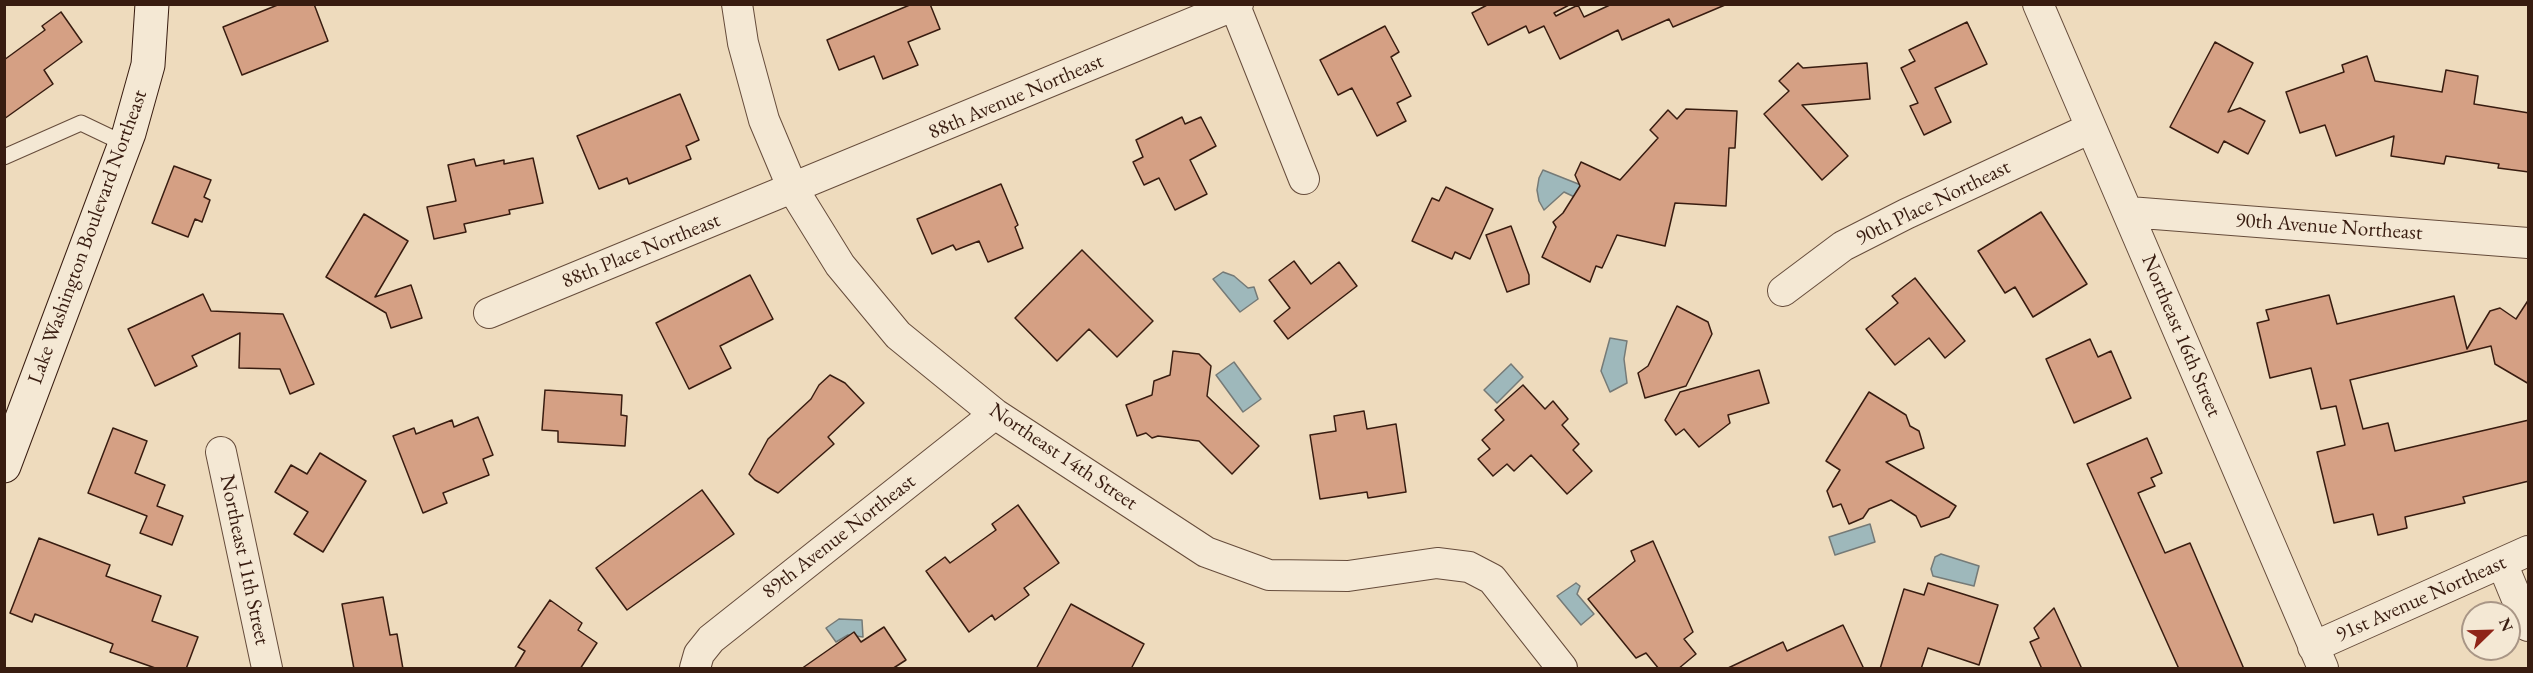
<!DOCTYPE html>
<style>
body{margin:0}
#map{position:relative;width:2533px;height:673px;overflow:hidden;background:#eedbbd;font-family:"EB Garamond",serif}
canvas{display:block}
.frame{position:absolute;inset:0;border:6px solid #381c10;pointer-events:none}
.north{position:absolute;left:2461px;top:601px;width:60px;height:60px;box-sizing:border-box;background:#f4e8d4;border:2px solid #a99686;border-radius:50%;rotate:67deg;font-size:16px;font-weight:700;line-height:24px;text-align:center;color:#381c10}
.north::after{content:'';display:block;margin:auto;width:21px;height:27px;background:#8f2418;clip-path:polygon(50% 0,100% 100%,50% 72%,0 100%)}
</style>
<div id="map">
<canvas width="2533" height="673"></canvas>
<div class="frame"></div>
<div class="north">N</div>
</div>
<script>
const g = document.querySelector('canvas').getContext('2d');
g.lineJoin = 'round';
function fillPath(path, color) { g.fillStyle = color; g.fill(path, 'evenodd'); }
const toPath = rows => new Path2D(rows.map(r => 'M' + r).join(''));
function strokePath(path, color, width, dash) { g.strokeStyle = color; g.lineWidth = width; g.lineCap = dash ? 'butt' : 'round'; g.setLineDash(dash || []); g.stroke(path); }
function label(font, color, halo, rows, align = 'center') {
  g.font = font + ' "EB Garamond",serif'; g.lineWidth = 4.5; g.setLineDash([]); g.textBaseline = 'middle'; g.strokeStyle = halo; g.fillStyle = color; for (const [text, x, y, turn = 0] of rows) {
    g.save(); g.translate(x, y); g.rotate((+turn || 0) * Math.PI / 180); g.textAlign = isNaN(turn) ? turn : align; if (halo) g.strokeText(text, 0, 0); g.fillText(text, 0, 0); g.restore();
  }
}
const water = toPath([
 [1543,170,1586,187,1581,200,1564,192,1544,210,1539,201,1537,190,1539,178,1543,170],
 [1223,272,1234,276,1248,288,1254,287,1258,299,1240,312,1213,279,1223,272],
 [1610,338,1627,341,1624,359,1627,383,1610,392,1601,371,1610,338],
 [1234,362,1261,399,1243,412,1216,375,1234,362],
 [1511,364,1523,377,1497,403,1484,390,1511,364],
 [1870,524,1875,542,1835,555,1829,537,1870,524],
 [1941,554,1979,566,1974,586,1933,576,1931,569,1935,557,1941,554],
 [1576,583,1580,586,1577,594,1594,614,1581,625,1557,596,1576,583],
 [839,619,862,620,863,637,848,635,836,642,826,628,839,619]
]);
const building = toPath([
 [280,4,314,4,328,41,242,75,223,27,280,4],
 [912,4,930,4,940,29,908,42,918,65,883,79,874,56,839,70,827,40,912,4],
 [1489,4,1571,4,1554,13,1556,16,1578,5,1584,17,1612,4,1725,5,1673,27,1669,19,1622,40,1618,30,1560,59,1544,26,1529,33,1526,26,1488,45,1472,13,1489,4],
 [61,12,82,42,44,70,53,84,4,119,4,60,45,30,42,26,61,12],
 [1967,22,1987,64,1935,88,1951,122,1924,135,1910,106,1918,103,1901,68,1915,61,1909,50,1967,22],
 [1385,26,1399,52,1391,57,1411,96,1397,103,1406,121,1377,136,1352,88,1338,95,1320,60,1385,26],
 [2215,42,2253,63,2228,112,2240,108,2265,121,2248,154,2224,141,2218,153,2170,127,2215,42],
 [2367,56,2375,81,2442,92,2446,70,2478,76,2474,104,2529,113,2529,172,2498,168,2499,164,2446,156,2444,164,2391,156,2394,136,2336,156,2325,125,2300,133,2286,92,2344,72,2342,65,2367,56],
 [1798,63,1803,68,1867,63,1870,99,1802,105,1848,156,1822,180,1764,114,1789,91,1779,81,1798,63],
 [680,94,699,140,686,146,691,159,629,184,627,178,599,189,577,136,680,94],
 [1686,109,1737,111,1735,148,1729,148,1726,206,1675,203,1665,246,1617,235,1602,268,1596,266,1590,282,1542,257,1556,227,1553,222,1563,213,1580,186,1575,175,1581,162,1620,180,1658,138,1650,130,1668,110,1677,119,1686,109],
 [1182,117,1185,124,1201,117,1216,146,1190,160,1207,194,1175,210,1159,178,1144,185,1133,162,1143,157,1136,140,1182,117],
 [533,158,543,203,509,210,510,214,464,224,466,232,434,239,427,207,456,201,448,165,474,159,476,166,504,160,504,164,533,158],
 [174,166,211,180,204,197,210,200,202,222,195,219,188,237,152,223,174,166],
 [1001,184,1018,225,1015,227,1023,248,988,262,979,241,956,250,953,245,932,254,917,219,1001,184],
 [1446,187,1493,209,1470,259,1455,252,1452,259,1412,241,1432,198,1439,201,1446,187],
 [2041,212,2087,284,2033,317,2015,287,2005,293,1978,251,2041,212],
 [364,214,408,241,375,297,411,285,422,318,391,328,386,313,326,277,364,214],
 [1511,226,1529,275,1529,284,1507,292,1486,235,1511,226],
 [1082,250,1153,321,1117,357,1089,329,1057,361,1015,318,1082,250],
 [1294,261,1311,284,1339,262,1357,286,1288,339,1274,321,1290,308,1269,280,1294,261],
 [750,275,773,319,720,346,731,368,689,389,656,323,750,275],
 [1915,278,1965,341,1945,358,1929,338,1895,365,1866,329,1898,303,1892,296,1915,278],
 [203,294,211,311,283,314,314,384,290,394,280,369,239,368,240,333,192,356,197,366,155,386,128,329,203,294],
 [2329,295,2337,324,2454,296,2467,349,2490,311,2500,308,2516,319,2529,299,2529,384,2495,364,2491,346,2350,380,2363,429,2388,423,2395,451,2529,420,2529,481,2463,497,2465,503,2405,517,2407,528,2378,535,2373,514,2334,523,2317,452,2345,445,2336,406,2321,409,2311,368,2270,378,2257,323,2269,320,2266,310,2329,295],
 [1677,306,1708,322,1712,334,1686,386,1645,398,1638,373,1648,366,1677,306],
 [2090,339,2098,357,2111,351,2131,398,2074,423,2046,359,2090,339],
 [1173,351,1199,354,1211,366,1207,396,1259,446,1232,474,1199,441,1158,436,1152,438,1146,433,1137,436,1126,405,1152,395,1154,381,1170,375,1173,351],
 [1759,370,1769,403,1728,415,1730,423,1699,447,1684,429,1676,435,1665,420,1680,392,1759,370],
 [830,375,845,383,864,403,828,437,834,444,778,493,755,480,749,474,768,439,811,399,819,385,830,375],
 [1523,385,1545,409,1553,401,1568,419,1562,425,1579,444,1573,450,1592,471,1567,494,1531,455,1514,471,1507,464,1493,476,1478,459,1490,449,1482,440,1504,420,1495,410,1523,385],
 [545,390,622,395,621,415,627,416,625,446,558,442,558,431,542,430,545,390],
 [1869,392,1906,415,1910,426,1919,431,1924,448,1886,462,1956,506,1949,517,1921,527,1916,516,1891,500,1869,509,1863,518,1849,524,1841,504,1833,507,1827,491,1840,470,1826,461,1869,392],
 [1364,411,1367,429,1396,424,1406,492,1368,498,1367,492,1320,499,1310,435,1336,431,1334,416,1364,411],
 [478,417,493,455,483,459,489,475,443,493,447,503,423,513,393,436,414,428,416,434,452,420,454,427,478,417],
 [113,428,147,441,135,473,165,485,157,506,183,516,172,545,140,533,147,516,88,493,113,428],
 [2147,438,2162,473,2151,478,2155,486,2138,493,2165,553,2190,543,2244,669,2179,669,2087,464,2147,438],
 [320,453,366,481,323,552,294,534,308,512,275,492,291,465,307,474,320,453],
 [702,490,734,534,627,610,596,568,702,490],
 [1018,505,1059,563,1024,588,1029,595,995,620,992,615,969,632,926,571,945,557,950,563,996,530,992,524,1018,505],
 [39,538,110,565,106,576,161,596,152,621,198,637,186,669,158,669,110,652,113,644,35,614,32,622,10,613,39,538],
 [1653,541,1693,632,1684,639,1696,654,1678,669,1659,669,1646,653,1636,658,1588,599,1635,561,1631,551,1653,541],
 [1928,583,1998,605,1979,665,1928,648,1921,669,1880,669,1904,589,1924,595,1928,583],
 [383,597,390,635,397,634,403,669,354,669,342,604,383,597],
 [550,600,582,623,578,630,597,643,580,669,514,669,525,651,518,647,550,600],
 [1071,604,1144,644,1131,669,1036,669,1071,604],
 [2054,608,2082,669,2042,669,2030,642,2039,638,2034,628,2054,608],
 [1843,625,1864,669,1726,669,1783,642,1787,651,1843,625],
 [884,627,906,660,892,669,801,669,854,632,861,642,884,627]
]);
const service = toPath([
 [4,157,81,123,125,144]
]);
const minor = toPath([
 [737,4,743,43,764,120,793,189,840,265,898,335,995,414,1206,552,1269,575,1348,576,1437,563,1469,567,1492,579,1562,668],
 [2038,4,2323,668],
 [1235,6,1304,179],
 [2129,212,2528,243],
 [1783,291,1843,246,1906,214,2091,128],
 [489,313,1238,4],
 [221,452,267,668],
 [2502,563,2528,626],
 [2313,647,2528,551],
 [695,668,699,654,711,639,995,414]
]);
const secondary = toPath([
 [4,466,129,133,148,65,152,4]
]);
const streetNames = [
 ["88th Avenue Northeast",1016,97,-23],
 ["90th Place Northeast",1933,203,-26],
 ["90th Avenue Northeast",2329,227,4],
 ["Lake Washington Boulevard Northeast",88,237,-70],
 ["88th Place Northeast",641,251,-22],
 ["Northeast 16th Street",2181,336,67],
 ["Northeast 14th Street",1063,457,34],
 ["89th Avenue Northeast",839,537,-38],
 ["Northeast 11th Street",244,560,78],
 ["91st Avenue Northeast",2421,599,-24]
];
fillPath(water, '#9eb8bb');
strokePath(water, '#757a77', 1.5);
fillPath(building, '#d5a084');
strokePath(building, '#381c10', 1.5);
strokePath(service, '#664c3b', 17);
strokePath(minor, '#664c3b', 32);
strokePath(secondary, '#381c10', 35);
strokePath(service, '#f4e8d4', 15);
strokePath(minor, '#f4e8d4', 30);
strokePath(secondary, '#f4e8d4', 33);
label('21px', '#381c10', '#f4e8d4', streetNames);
</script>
